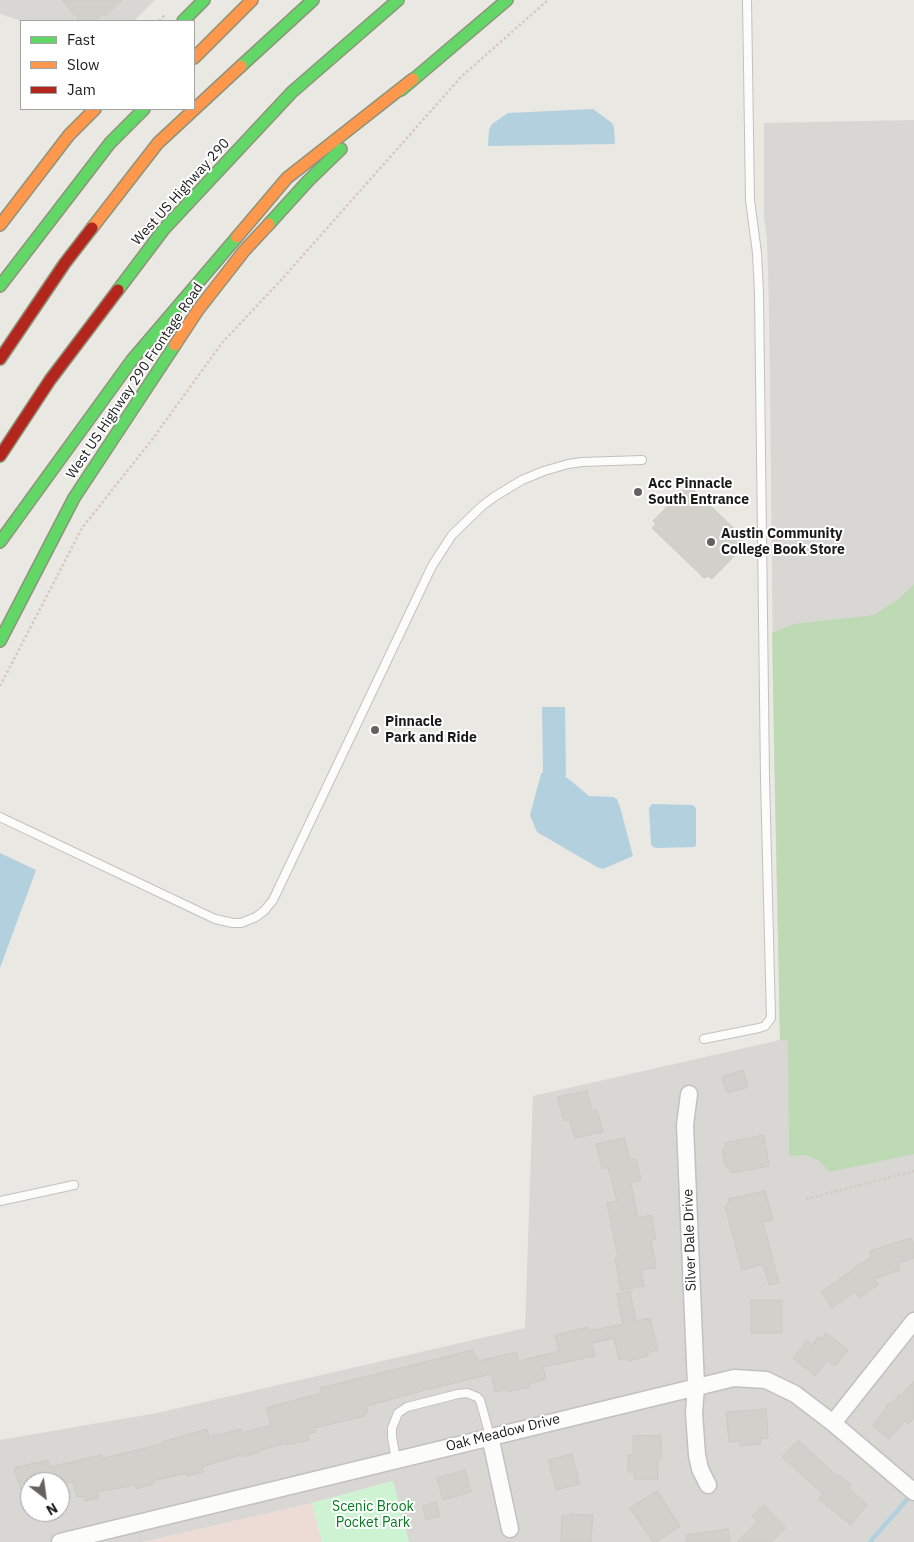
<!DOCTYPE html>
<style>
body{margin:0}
#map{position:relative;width:914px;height:1542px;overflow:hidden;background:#eae8e2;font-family:"IBM Plex Sans",sans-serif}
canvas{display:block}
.legend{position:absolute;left:20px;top:20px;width:175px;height:90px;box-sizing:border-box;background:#fff;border:1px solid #a3a3a3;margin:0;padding:6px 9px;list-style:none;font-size:15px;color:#1a1a1a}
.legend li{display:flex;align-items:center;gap:10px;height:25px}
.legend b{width:25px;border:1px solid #a3a3a3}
.north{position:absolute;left:20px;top:1472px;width:50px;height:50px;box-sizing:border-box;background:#fff;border:1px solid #a3a3a3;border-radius:50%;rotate:150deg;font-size:14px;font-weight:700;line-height:20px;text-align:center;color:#1a1a1a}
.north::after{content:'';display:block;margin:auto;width:18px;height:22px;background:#636260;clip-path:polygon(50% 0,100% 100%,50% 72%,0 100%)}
</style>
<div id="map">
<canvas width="914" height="1542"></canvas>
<ul class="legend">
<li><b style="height:6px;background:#63d668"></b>Fast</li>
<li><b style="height:6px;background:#ff974d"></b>Slow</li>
<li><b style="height:6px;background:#b3261e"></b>Jam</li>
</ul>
<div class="north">N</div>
</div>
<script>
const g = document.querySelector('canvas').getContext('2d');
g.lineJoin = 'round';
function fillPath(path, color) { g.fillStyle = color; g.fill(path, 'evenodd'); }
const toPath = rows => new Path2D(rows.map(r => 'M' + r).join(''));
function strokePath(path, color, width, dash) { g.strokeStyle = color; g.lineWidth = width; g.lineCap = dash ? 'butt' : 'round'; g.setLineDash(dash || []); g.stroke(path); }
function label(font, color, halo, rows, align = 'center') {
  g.font = font + ' "IBM Plex Sans",sans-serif'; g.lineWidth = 4; g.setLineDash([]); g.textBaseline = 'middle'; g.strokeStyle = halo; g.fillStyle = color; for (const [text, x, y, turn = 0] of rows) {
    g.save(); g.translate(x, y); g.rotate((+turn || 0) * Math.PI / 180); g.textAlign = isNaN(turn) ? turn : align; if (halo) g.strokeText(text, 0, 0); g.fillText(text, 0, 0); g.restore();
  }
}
const residential = toPath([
 [0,0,155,0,134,21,21,21,0,14],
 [914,120,914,1542,409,1542,393,1481,312,1503,143,1542,0,1542,0,1440,157,1413,525,1328,533,1096,780,1040,774,751,769,309,767,239,764,218,764,123],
 [30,1482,60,1482,60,1512,30,1512]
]);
const commercial = toPath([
 [312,1503,322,1542,143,1542]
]);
const forest = toPath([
 [914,584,914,1154,830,1172,819,1161,806,1155,789,1156,788,1039,780,1040,772,633,794,624,874,615,901,597]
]);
const park = toPath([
 [393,1481,409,1542,322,1542,312,1503]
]);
const water = toPath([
 [593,109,612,123,614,128,615,144,488,146,489,130,492,124,508,113],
 [542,707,565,707,566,775,565,776,589,796,613,797,617,799,620,807,633,856,603,869,597,867,537,832,530,815,541,774,543,772],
 [652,804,692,805,694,806,696,809,696,844,695,847,658,848,653,847,651,844,649,808],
 [0,853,36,870,0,968]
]);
const stream = toPath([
 [870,1542,911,1495]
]);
const building = toPath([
 [62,0,122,0,106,16,104,13,94,21,80,21,62,0],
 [685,488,688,491,692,488,744,538,740,542,744,546,712,579,708,576,704,578,652,528,656,524,653,521,685,488],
 [743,1070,748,1087,727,1093,722,1077,743,1070],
 [587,1091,592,1111,597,1110,603,1132,575,1138,569,1119,564,1121,557,1097,587,1091],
 [764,1135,769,1166,731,1173,730,1168,728,1168,727,1166,725,1166,722,1150,724,1150,724,1147,726,1147,725,1143,764,1135],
 [624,1138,630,1160,636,1159,641,1180,631,1183,638,1218,651,1215,656,1239,651,1240,656,1268,641,1270,644,1286,621,1290,615,1259,618,1258,607,1203,617,1201,608,1167,602,1169,596,1144,624,1138],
 [765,1191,773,1220,763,1222,779,1283,769,1285,763,1264,742,1270,725,1206,729,1203,728,1199,765,1191],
 [911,1238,914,1247,914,1258,898,1263,900,1270,874,1279,878,1285,859,1298,855,1292,832,1308,821,1292,872,1256,870,1251,911,1238],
 [630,1291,636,1321,650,1318,658,1350,647,1353,648,1356,628,1361,627,1358,619,1360,614,1338,592,1343,595,1356,543,1367,546,1379,529,1384,530,1387,507,1392,507,1389,495,1392,491,1374,426,1390,366,1406,368,1412,364,1413,365,1416,315,1428,316,1432,308,1434,309,1440,287,1445,286,1443,258,1451,259,1452,244,1457,243,1454,202,1467,203,1472,187,1476,186,1473,152,1481,153,1484,136,1489,135,1485,97,1492,99,1498,85,1501,84,1496,77,1497,73,1482,30,1482,30,1510,28,1511,14,1468,48,1460,50,1467,101,1455,101,1459,162,1444,162,1442,207,1429,209,1437,241,1429,242,1433,271,1425,266,1408,321,1393,320,1388,473,1350,475,1356,477,1356,479,1361,516,1352,519,1361,559,1351,555,1335,588,1327,589,1331,623,1324,617,1294,630,1291],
 [751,1300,782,1300,782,1333,751,1333,751,1300],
 [826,1333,848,1350,835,1366,828,1360,815,1376,793,1358,807,1341,812,1345,818,1337,821,1339,826,1333],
 [914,1381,914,1418,909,1424,905,1421,889,1439,873,1426,889,1403,891,1404,899,1395,901,1396,914,1381],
 [766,1409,768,1438,760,1439,761,1444,740,1446,739,1441,729,1442,726,1412,766,1409],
 [661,1435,662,1459,658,1459,658,1479,634,1479,634,1472,628,1472,628,1455,633,1455,633,1436,661,1435],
 [799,1441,838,1477,839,1475,851,1485,848,1488,867,1504,851,1525,819,1499,823,1494,782,1457,796,1442,799,1441],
 [572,1454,580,1484,556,1490,548,1460,572,1454],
 [465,1470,471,1492,443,1500,437,1478,465,1470],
 [657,1491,680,1526,656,1542,653,1542,630,1508,657,1491],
 [436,1502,440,1516,426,1520,423,1506,436,1502],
 [764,1505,786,1528,771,1542,737,1542,757,1522,752,1516,764,1505],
 [570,1514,593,1515,591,1542,561,1542,562,1515,570,1515,570,1514],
 [728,1529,730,1542,686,1542,686,1535,728,1529]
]);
const path = toPath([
 [159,21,166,14],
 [0,686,82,528,151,441,222,343,282,279,461,77,548,0],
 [806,1199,914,1171]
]);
const lane = toPath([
 [0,817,215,919,233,923,241,923,256,917,264,911,273,900,432,566,452,535,482,506,494,497,522,480,544,471,568,464,582,462,642,460],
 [704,1039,759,1028,765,1026,771,1018,765,778,759,293,757,253,750,200,747,0],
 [0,1201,74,1185],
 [396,1460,392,1437,392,1428,398,1413,407,1407,458,1394,467,1393,477,1397,480,1400,490,1436]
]);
const street = toPath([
 [689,1094,685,1125,696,1386,694,1413,697,1455,700,1469,708,1485],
 [833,1423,914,1321],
 [490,1436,510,1529],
 [60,1542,734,1378,766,1380,795,1394,833,1423,914,1492]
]);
const fast = toPath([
 [183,21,204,0],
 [241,66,313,0],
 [401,90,507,0],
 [269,224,308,181,341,149],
 [0,286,110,143,144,109],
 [118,290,164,229,292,92,398,0],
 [0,542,132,360,237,237],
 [0,641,74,498,175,345]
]);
const slow = toPath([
 [194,58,252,0],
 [0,225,69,135,95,109],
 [92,228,158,143,241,66],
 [237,237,287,178,413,79],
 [175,345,198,310,244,251,269,224]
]);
const jam = toPath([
 [0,359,65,263,92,228],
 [0,456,50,380,118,290]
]);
const markers = [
 [638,492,5,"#636260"],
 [711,542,5,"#636260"],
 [375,730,5,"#636260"]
];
const streetNames = [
 ["West US Highway 290",181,192,-48],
 ["West US Highway 290 Frontage Road",135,381,-56],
 ["Silver Dale Drive",690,1240,-92],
 ["Oak Meadow Drive",503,1433,-14]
];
const poiNames = [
 ["Acc Pinnacle",648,484],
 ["South Entrance",648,500],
 ["Austin Community",721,534],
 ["College Book Store",721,550],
 ["Pinnacle",385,722],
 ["Park and Ride",385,738]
];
const parkNames = [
 ["Scenic Brook",373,1507],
 ["Pocket Park",373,1523]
];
fillPath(residential, '#d9d7d4');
fillPath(commercial, '#eddcd6');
fillPath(forest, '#bedab5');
fillPath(park, '#cef3d3');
fillPath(water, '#b3d0df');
strokePath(stream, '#b3d0df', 4.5);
fillPath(building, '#d2d0cb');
strokePath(building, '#cdcac4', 1);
strokePath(lane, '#c2c1be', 10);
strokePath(street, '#c2c1be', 19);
strokePath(fast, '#8e937a', 14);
strokePath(slow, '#8e937a', 14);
strokePath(jam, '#8e937a', 14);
strokePath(path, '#d6c8c3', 2.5, [2.5, 2.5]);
strokePath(lane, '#fcfcfb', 8);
strokePath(street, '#fcfcfb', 16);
strokePath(fast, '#63d668', 11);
strokePath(slow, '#ff974d', 11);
strokePath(jam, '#b3261e', 11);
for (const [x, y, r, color] of markers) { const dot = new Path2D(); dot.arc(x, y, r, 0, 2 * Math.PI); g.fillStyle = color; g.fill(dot); strokePath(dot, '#fff', 2); }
label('14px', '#1a1a1a', '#fff', streetNames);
label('bold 14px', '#1a1a1a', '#fff', poiNames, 'left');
label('14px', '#057c20', '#fff', parkNames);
</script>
